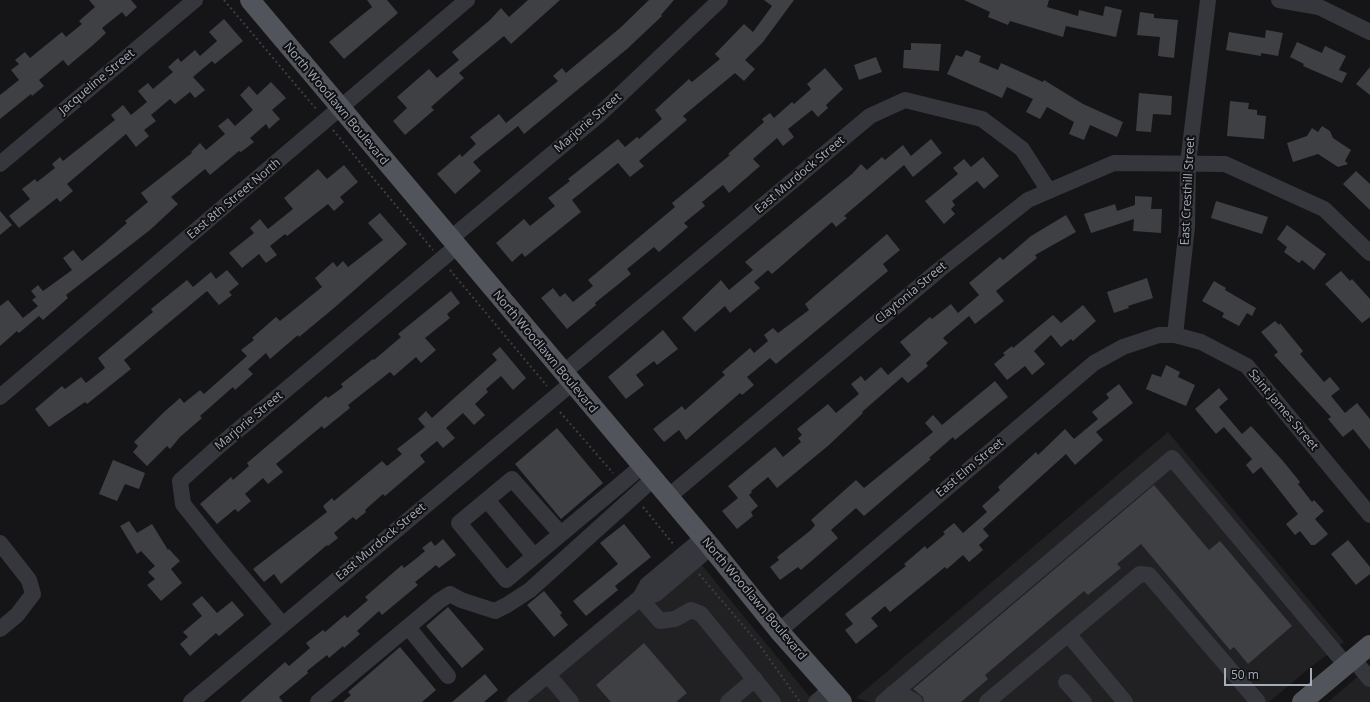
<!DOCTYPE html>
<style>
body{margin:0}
#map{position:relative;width:1370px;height:702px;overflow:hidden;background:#151517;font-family:"Open Sans",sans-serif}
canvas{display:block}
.scale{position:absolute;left:1224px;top:668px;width:88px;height:18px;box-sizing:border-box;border:2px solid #a6acb8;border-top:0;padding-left:5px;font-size:12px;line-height:14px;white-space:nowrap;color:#a6acb8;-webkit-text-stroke:3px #101012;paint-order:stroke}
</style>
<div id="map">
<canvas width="1370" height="702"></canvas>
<div class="scale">50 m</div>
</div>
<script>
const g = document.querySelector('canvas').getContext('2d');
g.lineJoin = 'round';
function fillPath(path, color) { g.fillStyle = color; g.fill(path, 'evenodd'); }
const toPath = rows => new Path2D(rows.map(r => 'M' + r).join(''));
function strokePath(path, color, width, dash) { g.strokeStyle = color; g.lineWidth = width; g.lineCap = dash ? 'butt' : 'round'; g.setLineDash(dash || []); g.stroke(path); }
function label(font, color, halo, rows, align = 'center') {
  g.font = font + ' "Open Sans",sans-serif'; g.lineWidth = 4; g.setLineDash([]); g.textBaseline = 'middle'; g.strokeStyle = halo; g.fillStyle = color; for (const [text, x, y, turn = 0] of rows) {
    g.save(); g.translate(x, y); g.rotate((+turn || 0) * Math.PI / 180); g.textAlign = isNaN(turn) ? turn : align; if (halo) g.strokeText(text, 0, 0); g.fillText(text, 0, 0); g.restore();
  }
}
const built = toPath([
 [1168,432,1344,642,1312,666,1269,702,869,702,856,698],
 [687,547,814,702,502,702],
 [1370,666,1370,702,1328,702]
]);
const building = toPath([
 [89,0,131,0,137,7,126,17,122,12,102,28,106,33,93,45,68,66,63,60,39,80,44,86,32,96,31,94,0,119,0,95,19,80,11,70,19,64,15,60,25,52,30,58,62,32,66,37,82,24,79,21,95,7],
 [367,0,387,0,398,13,344,59,329,42,372,7],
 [528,0,560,0,511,44,504,36,459,73,464,78,431,107,434,110,405,135,393,121,407,108,397,97,429,69,437,78,459,60,452,52,490,20,501,8,509,17],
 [649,0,674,0,661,15,662,16,627,49,524,134,518,126,473,162,481,171,455,194,437,174,460,154,462,157,476,144,470,137,499,114,506,123,558,81,553,76,562,68,566,73,620,28],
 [764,0,794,0,763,42,745,60,755,69,744,81,735,73,683,116,687,120,639,161,644,166,630,177,618,163,572,200,581,212,525,257,522,253,512,262,496,243,524,219,530,226,555,206,548,198,570,181,568,179,618,139,625,147,637,137,639,139,662,119,655,110,689,79,692,82,720,59,715,54,744,24,753,32,772,6],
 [964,0,1049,0,1047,7,1078,16,1079,10,1103,16,1105,6,1122,10,1116,37,1066,26,1063,37,1010,21,1008,25,988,17,990,12],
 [1140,12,1154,14,1154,18,1178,20,1174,58,1158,56,1160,37,1137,35],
 [224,19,243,41,215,64,212,61,193,77,205,90,195,98,190,92,175,104,170,99,151,115,156,121,144,130,149,136,136,147,126,134,67,184,73,191,60,202,57,198,19,228,9,216,30,199,22,189,35,179,37,182,55,168,52,164,60,157,63,161,115,120,111,115,123,105,131,115,147,102,138,91,148,83,153,89,173,72,168,67,178,58,181,62,195,50,200,56,217,41,209,32],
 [1266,30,1283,33,1278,56,1261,53,1261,56,1226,50,1229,32,1265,38],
 [1297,42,1322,53,1325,46,1346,56,1339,70,1347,73,1342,83,1303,66,1304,64,1290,57],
 [911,43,941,44,939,71,903,68,904,50,911,50],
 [966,50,981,56,979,62,998,70,1001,63,1043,82,1044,80,1083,104,1123,122,1117,137,1090,125,1084,140,1069,134,1074,122,1047,107,1040,119,1026,112,1033,99,1007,87,1002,98,947,74,956,55,962,57],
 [876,57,882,72,859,80,854,65],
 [1370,67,1370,95,1356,84],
 [825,68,843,89,826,105,828,108,818,117,812,110,788,129,794,137,783,146,777,138,753,159,760,166,729,193,723,185,702,202,705,206,684,223,688,227,659,252,654,247,627,269,631,274,595,303,596,305,567,329,541,298,553,288,560,297,565,293,573,302,593,286,588,280,675,207,672,203,730,155,728,154,764,122,762,119,770,113,774,118,792,102,794,104,811,89,807,84],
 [271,82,286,98,272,110,280,119,269,129,266,124,250,138,254,142,241,152,239,151,210,175,205,169,171,197,178,204,150,230,66,295,68,298,43,320,39,316,19,333,17,331,0,346,0,306,8,300,23,318,38,306,32,300,36,297,31,291,38,285,43,291,72,270,63,258,73,250,82,261,104,243,127,223,125,221,148,202,141,193,192,153,191,152,200,143,206,150,225,134,218,126,228,118,235,126,253,110,240,95,249,86,257,95],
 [1139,93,1172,96,1171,115,1153,114,1151,132,1136,131],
 [1230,101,1249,103,1248,109,1257,110,1257,115,1266,116,1264,139,1227,136],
 [1322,126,1330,131,1333,138,1351,150,1345,161,1348,164,1338,167,1318,154,1293,162,1287,143,1307,136,1312,128,1318,132],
 [931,139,942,153,913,177,904,165,844,216,847,218,836,227,832,222,772,274,768,270,754,282,760,288,730,313,725,306,695,332,682,318,721,280,729,290,753,270,745,262,852,174,861,164,867,170,882,157,885,160,903,145,911,156],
 [983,157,999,176,984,189,977,181,952,201,955,205,951,209,955,214,944,224,925,201,958,174,953,168,964,159,971,167],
 [344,165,358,182,340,197,344,202,334,211,328,204,287,236,285,234,270,246,277,255,266,263,259,254,242,268,229,253,254,233,250,228,260,219,268,229,293,209,284,198,318,169,327,179],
 [1356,171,1370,184,1370,210,1343,184],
 [1135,196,1152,197,1151,209,1162,209,1161,233,1133,231,1134,219,1091,233,1084,214,1115,204,1117,211,1135,205],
 [1216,201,1268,217,1262,234,1211,218],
 [0,211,12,225,0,235],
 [380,213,407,244,334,308,299,337,298,335,270,359,266,353,248,369,253,374,235,390,233,387,200,416,202,418,180,437,170,449,167,446,147,466,133,452,138,446,134,442,164,412,180,398,184,403,200,390,204,394,247,356,241,350,254,340,252,338,276,317,280,321,322,287,315,278,333,262,337,267,343,261,348,267,383,240,368,223],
 [1066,215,1076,232,1035,255,1037,258,996,291,1004,301,975,324,969,316,943,338,948,343,926,363,928,366,908,383,902,377,862,412,863,413,829,445,777,488,768,477,751,491,752,492,749,495,758,506,751,512,753,516,737,529,722,511,738,498,728,486,775,447,783,457,801,442,798,438,802,435,797,429,828,404,836,413,859,394,851,384,861,376,865,381,881,367,888,375,911,355,900,342,930,317,932,319,951,304,958,313,979,295,969,283,1000,257,1003,260,1031,236],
 [1287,225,1326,254,1314,270,1302,260,1299,263,1284,252,1287,247,1277,239],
 [887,234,900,250,883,264,888,271,776,364,770,358,747,377,754,385,742,395,740,393,686,440,679,430,664,442,653,429,682,406,685,410,725,375,722,372,750,348,754,353,768,341,764,335,773,328,778,333,809,310,805,304],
 [227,270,239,284,229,292,232,295,219,305,207,291,124,360,131,369,87,404,85,402,49,427,35,409,62,386,65,389,81,377,86,383,105,368,98,358,153,312,151,309,187,280,193,287,211,272,216,279],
 [1341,271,1350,281,1352,279,1370,299,1370,317,1362,323,1325,284],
 [1147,278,1153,298,1128,306,1129,308,1114,313,1107,292],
 [1214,281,1226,288,1225,290,1256,308,1252,316,1247,313,1239,326,1222,317,1224,313,1202,301],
 [451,291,460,303,447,314,450,318,425,338,436,350,421,363,416,357,394,376,390,372,348,405,350,408,324,429,322,426,276,464,283,472,268,484,263,478,245,494,251,501,238,512,235,509,217,524,200,504,231,477,233,480,249,466,247,463,326,396,328,398,343,387,341,384,373,359,374,360,401,337,398,334],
 [1083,305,1096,321,1073,341,1071,339,1061,347,1051,335,1034,351,1045,364,1032,375,1025,366,1007,380,994,364,1005,355,1003,353,1012,346,1013,348,1053,315,1061,323],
 [1275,321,1279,325,1280,323,1303,351,1300,354,1324,382,1330,377,1340,389,1331,396,1345,413,1357,403,1370,419,1370,450,1353,429,1343,437,1328,419,1331,417,1274,355,1278,352,1261,332],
 [663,330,678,349,657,365,654,361,636,375,644,385,626,399,608,377],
 [500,347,526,378,513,390,501,376,486,389,488,392,475,404,485,415,474,425,463,413,446,428,455,438,443,448,437,441,420,455,425,462,385,496,383,494,365,510,366,512,356,520,353,517,334,533,338,538,328,546,327,545,281,584,274,574,264,582,253,569,327,512,323,506,332,498,334,501,382,461,387,466,402,454,397,449,425,427,418,419,426,411,432,418,452,400,497,360,492,354],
 [1166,365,1180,372,1178,377,1195,385,1186,406,1146,389,1152,374,1161,377],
 [995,381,1008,397,955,440,953,437,929,458,931,459,864,516,856,508,831,530,838,538,801,570,798,567,780,580,770,567,779,560,777,557,811,530,815,525,811,520,856,480,864,488,933,432,925,423,933,415,942,425],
 [1119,384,1133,403,1096,432,1103,440,1075,465,1066,454,983,529,989,536,979,545,983,550,969,562,963,555,947,569,945,567,890,612,885,606,871,618,878,626,856,644,845,630,853,624,845,614,906,566,904,564,925,546,927,549,945,534,943,532,954,523,963,533,987,512,982,506,1000,490,998,487,1036,452,1038,455,1065,429,1074,439,1098,419,1092,412,1109,398,1106,394],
 [1219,388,1228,399,1219,407,1242,434,1251,426,1283,461,1300,482,1298,484,1312,502,1314,500,1324,511,1315,519,1328,534,1315,545,1311,545,1300,531,1295,535,1286,524,1298,514,1261,467,1253,474,1246,465,1252,459,1224,427,1216,434,1195,409],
 [557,428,603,483,561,519,515,464],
 [113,460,145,473,139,489,125,484,117,501,99,494],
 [1154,485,1209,550,1220,541,1292,626,1248,664,1234,647,1230,650,1141,544,1117,564,1121,568,1088,595,1084,591,985,675,988,679,961,702,924,702,923,697,913,689],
 [129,521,137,533,152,524,168,550,169,549,180,561,171,569,182,583,161,601,147,585,155,579,148,572,155,566,141,551,137,554,120,526],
 [624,524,651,557,615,586,618,590,586,616,573,601,618,564,600,543],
 [443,539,456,555,439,568,436,565,424,575,415,582,418,585,382,615,379,611,357,631,360,634,344,648,343,646,329,658,327,655,307,671,308,673,279,697,283,702,240,702,285,662,289,666,310,648,306,643,323,630,325,632,345,615,347,618,368,600,365,597,402,565,404,568,418,557,425,551,422,548,431,541,435,546],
 [1348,540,1370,567,1370,574,1356,585,1331,554],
 [544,591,562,613,560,615,568,625,554,637,527,605],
 [202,596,217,613,232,601,244,615,219,636,216,633,190,656,180,644,188,637,183,632,202,616,192,604],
 [448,607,484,649,462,668,426,626],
 [644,643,687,693,676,702,611,702,596,685],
 [400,647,436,690,422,702,343,702,351,695,348,692],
 [485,674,498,690,484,702,452,702]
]);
const path = toPath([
 [224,0,317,110],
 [333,130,433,250],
 [450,270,547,386],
 [560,412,613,473],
 [643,507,674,545],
 [699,574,758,643,800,702]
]);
const minor = toPath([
 [1279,0,1319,7,1370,32],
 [0,164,195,0],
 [450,239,600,114,720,0],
 [1175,335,1187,227,1188,163,1208,0],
 [563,373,870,116,905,100,982,119,1022,149,1049,191],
 [0,397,467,0],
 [668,497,939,270,1028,200,1114,163,1225,164,1324,209,1370,253],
 [487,500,534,556],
 [561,534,512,479,459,523,506,580,561,534,622,483,642,466],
 [703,538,647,585,640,598,656,594,711,547],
 [0,543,29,580,33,594,17,615,0,629],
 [282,624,218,548,183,504,180,481,219,446,456,247],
 [408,627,448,676],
 [779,631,1094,363,1123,347,1159,335,1175,335,1201,342,1247,366,1370,515],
 [1068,634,1125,702],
 [1353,659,1370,679],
 [548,675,571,702],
 [1066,682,1084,702],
 [893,693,903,695,915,702],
 [191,702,572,383],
 [318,702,439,601,450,594,461,600,495,611,507,605,530,590,653,479],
 [515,702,640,598,660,621,675,619,691,610,701,614,773,702],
 [728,702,755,679],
 [816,702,831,689],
 [883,702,1172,458,1346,665],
 [987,702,1140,574,1149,575,1258,702]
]);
const major = toPath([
 [250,0,711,547,779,631,842,702],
 [1302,702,1370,645]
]);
const streetNames = [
 ["Jacqueline Street",97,82,-40],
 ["North Woodlawn Boulevard",336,104,50],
 ["Marjorie Street",588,123,-41],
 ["East Murdock Street",800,175,-40],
 ["East Cresthill Street",1188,191,-87],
 ["East 8th Street North",234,199,-40],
 ["Claytonia Street",911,293,-40],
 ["North Woodlawn Boulevard",545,352,50],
 ["Saint James Street",1283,410,50],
 ["Marjorie Street",249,421,-40],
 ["East Elm Street",970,468,-40],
 ["East Murdock Street",381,542,-40],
 ["North Woodlawn Boulevard",754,599,50]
];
fillPath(built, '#212124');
fillPath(building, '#3e4044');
strokePath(path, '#3b3e43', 2, [2, 3]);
strokePath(minor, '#35373c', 16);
strokePath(major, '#51545b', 20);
label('12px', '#a6acb8', '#101012', streetNames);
</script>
